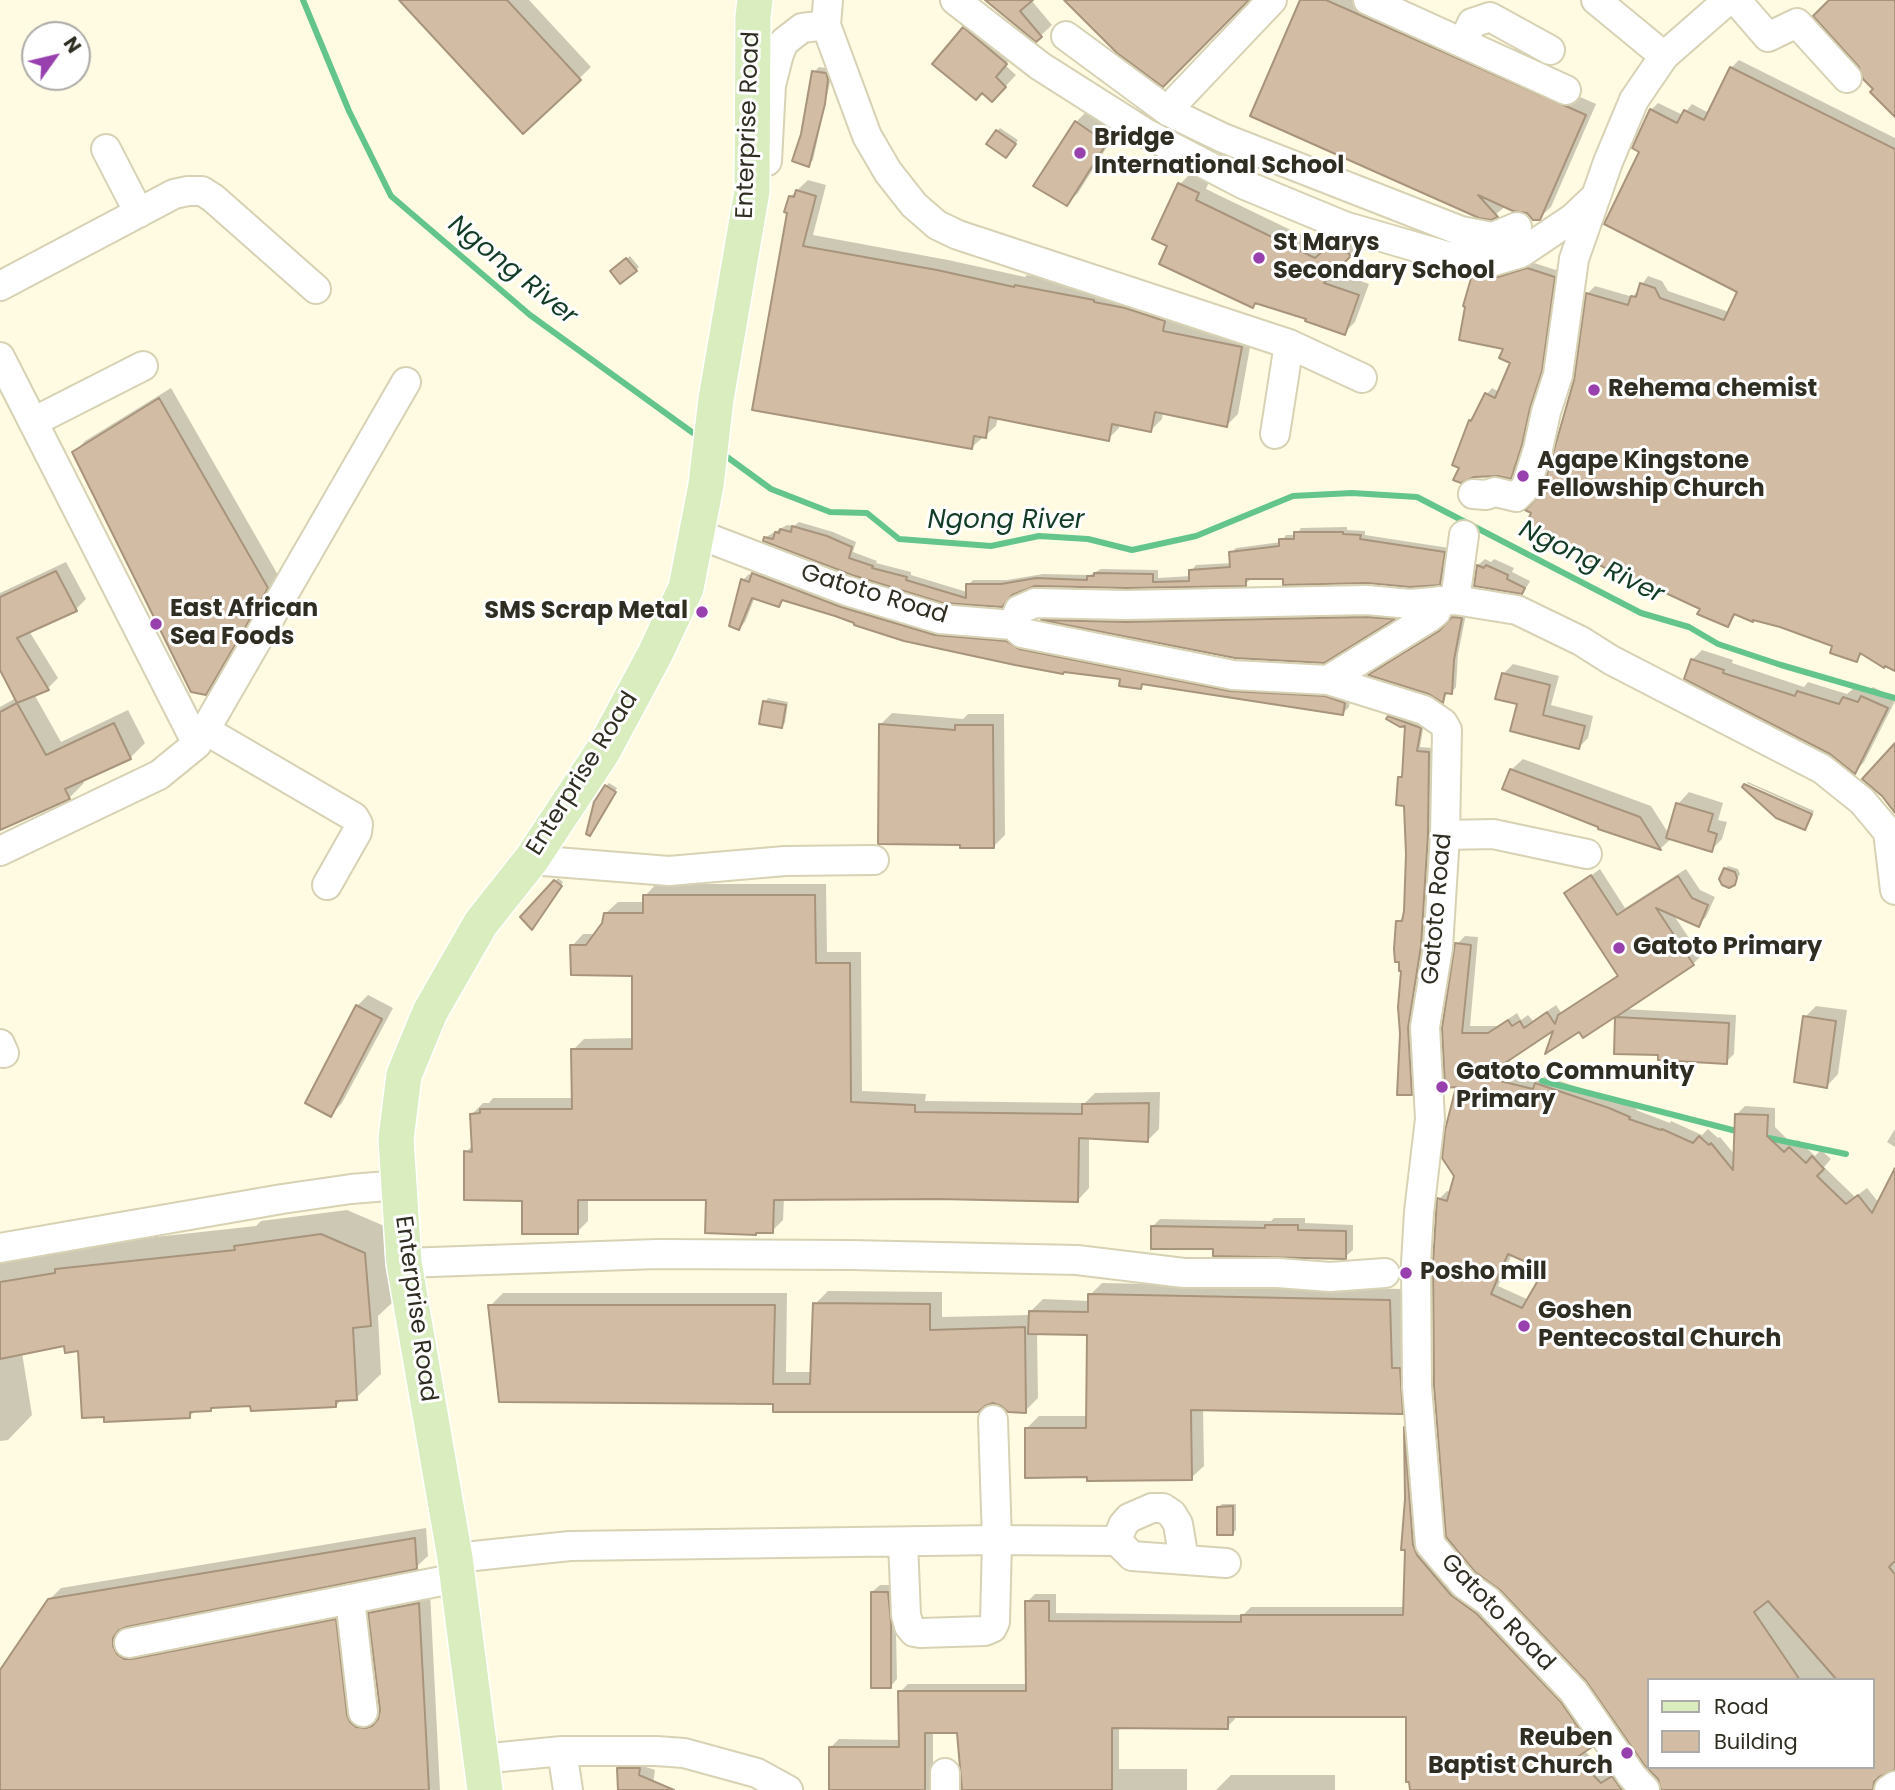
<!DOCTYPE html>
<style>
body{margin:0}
#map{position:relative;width:1895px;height:1790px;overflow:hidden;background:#fffbe2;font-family:Poppins,sans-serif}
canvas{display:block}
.legend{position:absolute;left:1647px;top:1678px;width:228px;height:91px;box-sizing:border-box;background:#fff;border:2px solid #acaba7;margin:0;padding:9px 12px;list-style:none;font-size:21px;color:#302e22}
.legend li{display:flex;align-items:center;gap:14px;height:35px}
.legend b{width:35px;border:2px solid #acaba7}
.north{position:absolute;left:21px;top:21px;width:70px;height:70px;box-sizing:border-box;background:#fff;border:2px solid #acaba7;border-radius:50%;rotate:56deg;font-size:19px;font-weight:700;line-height:28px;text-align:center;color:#302e22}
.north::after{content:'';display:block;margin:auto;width:24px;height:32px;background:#9841ae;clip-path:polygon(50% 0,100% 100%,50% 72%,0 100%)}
</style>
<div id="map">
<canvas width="1895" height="1790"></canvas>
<ul class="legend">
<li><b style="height:9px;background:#d9edbe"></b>Road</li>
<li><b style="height:19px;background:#d2bda4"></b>Building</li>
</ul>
<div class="north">N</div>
</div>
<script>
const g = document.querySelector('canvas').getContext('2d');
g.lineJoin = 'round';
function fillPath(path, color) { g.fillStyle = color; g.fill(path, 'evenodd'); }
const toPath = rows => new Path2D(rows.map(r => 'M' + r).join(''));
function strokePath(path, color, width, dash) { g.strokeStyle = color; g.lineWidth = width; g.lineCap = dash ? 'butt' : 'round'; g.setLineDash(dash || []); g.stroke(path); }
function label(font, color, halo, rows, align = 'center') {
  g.font = font + ' Poppins,sans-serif'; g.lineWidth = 6; g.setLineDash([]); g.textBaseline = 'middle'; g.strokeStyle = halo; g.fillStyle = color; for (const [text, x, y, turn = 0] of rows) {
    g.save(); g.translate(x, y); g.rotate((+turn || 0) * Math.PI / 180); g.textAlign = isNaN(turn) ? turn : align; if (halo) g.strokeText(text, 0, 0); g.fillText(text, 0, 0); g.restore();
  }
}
const shadow = toPath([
 [401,0,529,0,591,67,524,132],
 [989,0,1031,0,1052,25,1036,40],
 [1302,0,1362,0,1596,104,1551,207,1539,218,1527,212,1506,206,1491,218],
 [975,18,1016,52,1005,65,1016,75,1003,89,964,28],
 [1739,60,1895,138,1895,670,1863,653,1857,660,1834,645,1780,625,1737,613,1728,625,1702,608,1659,588,1654,593,1586,553,1543,493,1576,380,1588,293,1595,286,1633,297,1648,276,1662,281,1668,291,1729,312,1739,291,1642,151,1651,110,1658,103,1683,115,1692,104,1709,113,1731,68],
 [819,67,831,69,832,73,813,160,809,165,802,135,814,72],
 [1088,110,1117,131,1078,193,1066,204,1036,185,1076,122],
 [1000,128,1018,140,1009,153,997,131],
 [1191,173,1209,182,1206,189,1328,248,1347,230,1361,244,1333,271,1369,284,1355,322,1344,333,1308,318,1257,301,1252,306,1170,246,1180,184],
 [808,180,826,185,813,235,948,260,1025,277,1027,275,1104,289,1175,310,1173,321,1252,336,1238,414,1227,425,1163,412,1162,419,1151,430,1120,424,1119,428,1108,439,998,417,996,426,972,447,755,409,790,197],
 [630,256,639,267,636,270,615,268],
 [1534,263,1559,271,1547,364,1516,471,1510,477,1461,467,1454,464,1471,421,1487,394,1492,388,1499,392,1512,362,1474,276,1479,270,1505,272],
 [171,388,278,575,217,681,206,693,74,453,85,441],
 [799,522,833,532,856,542,853,552,877,561,876,563,911,572,911,575,967,592,968,585,973,580,1007,580,1043,574,1090,575,1101,569,1158,570,1158,578,1191,576,1191,571,1196,565,1232,563,1231,553,1236,548,1281,542,1286,535,1296,535,1301,528,1347,527,1347,530,1365,531,1365,535,1449,548,1445,578,1440,583,1284,577,1251,579,1245,584,1035,585,1013,593,943,601,766,537,787,525,794,526],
 [1485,559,1491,562,1494,559,1514,568,1512,572,1530,581,1528,585,1521,592,1476,585,1478,565],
 [66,562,86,599,76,609,29,631,58,678,48,688,34,694,61,742,128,710,145,743,130,758,82,780,84,783,69,798,0,828,0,707,16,698,0,670,0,593],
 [760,568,1013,636,1332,691,1350,697,1349,707,1343,713,1145,683,1141,687,1122,678,857,622,784,599,779,605,755,597,745,622,739,628,743,580,749,574,753,576],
 [1371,613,1396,616,1323,661,1235,657,1044,619,1046,617],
 [1458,613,1466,614,1458,654,1456,687,1452,692,1448,692,1443,701,1430,693,1371,674,1445,627],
 [1702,650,1733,660,1732,663,1804,687,1808,682,1847,694,1854,688,1867,693,1873,687,1895,698,1895,701,1864,762,1855,772,1831,753,1692,660],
 [1513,664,1559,676,1551,705,1593,716,1588,738,1579,747,1519,703,1503,674],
 [768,698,788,702,785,723,782,726,765,702],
 [892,713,963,719,968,714,1004,714,1005,835,994,846,881,724],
 [1393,713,1424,724,1420,747,1433,748,1425,941,1412,1019,1415,1089,1411,1093,1398,921,1405,917,1408,854,1405,804,1400,778,1404,774,1407,724,1389,718],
 [1523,759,1651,806,1669,834,1678,804,1689,792,1723,803,1718,820,1727,822,1722,839,1711,850,1672,838,1661,848,1600,828,1601,826,1511,770],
 [1748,782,1814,811,1813,813,1747,783],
 [609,783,617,788,593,831,606,786],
 [1728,866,1738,869,1740,874,1734,883,1725,869],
 [1600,869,1625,908,1686,869,1700,890,1715,897,1706,917,1698,925,1673,914,1701,956,1693,964,1624,1009,1736,1015,1734,1054,1726,1062,1660,1053,1616,1052,1617,1014,1579,1029,1556,1027,1492,1069,1540,1081,1545,1076,1618,1101,1637,1109,1636,1110,1670,1123,1671,1121,1702,1135,1708,1129,1718,1138,1720,1137,1735,1155,1737,1114,1745,1106,1775,1108,1775,1127,1793,1145,1798,1140,1815,1156,1821,1150,1831,1159,1824,1167,1855,1197,1867,1188,1879,1203,1895,1171,1895,1768,1882,1773,1880,1781,1882,1790,1663,1790,1872,1767,1872,1680,1648,1680,1648,1767,1646,1764,1439,1199,1447,1191,1452,1192,1456,1176,1458,1086,1457,944,1465,936,1478,937,1470,1026,1498,1026,1517,1013,1521,1020,1528,1015,1533,1021,1556,1005,1562,1014,1619,974,1566,894],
 [1512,1254,1546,1270,1529,1300,1498,1286],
 [558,878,563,882,535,925,522,917],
 [656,884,826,884,827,952,861,952,862,1091,926,1094,925,1101,1085,1103,1095,1093,1160,1092,1159,1129,1147,1141,1089,1137,1089,1188,1078,1200,784,1198,783,1220,772,1231,707,1198,588,1199,588,1221,577,1232,524,1199,466,1152,473,1145,472,1114,483,1103,489,1103,493,1098,573,1098,573,1050,584,1039,634,1038,634,974,572,946,583,934,596,934,604,924,606,913,618,902,645,902,645,896],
 [368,995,393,1008,342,1103,331,1115,357,1006],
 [1816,1006,1847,1010,1838,1074,1827,1086,1805,1017],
 [1895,1129,1895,1147,1887,1142],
 [347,1210,389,1228,395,1300,378,1316,381,1374,356,1398,342,1399,336,1406,252,1404,214,1406,210,1410,196,1410,189,1417,80,1350,65,1344,22,1353,32,1415,8,1440,0,1441,0,1262,78,1249,82,1245,256,1226,261,1221],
 [1274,1218,1305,1218,1305,1223,1353,1225,1353,1250,1345,1257,1215,1247,1152,1227,1160,1219,1271,1221],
 [1102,1283,1402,1289,1404,1356,1414,1400,1402,1412,1203,1408,1204,1466,1191,1478,1089,1475,1026,1429,1039,1416,1088,1416,1089,1334,1037,1332,1038,1398,1025,1411,993,1402,775,1402,490,1306,503,1293,787,1293,786,1372,813,1372,815,1304,828,1291,942,1292,942,1317,1030,1315,1031,1311,1043,1299,1090,1301,1090,1295],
 [1411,1422,1421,1537,1599,1738,1584,1750,1610,1777,1621,1769,1638,1790,1443,1790,1407,1715,1235,1715,1235,1719,1227,1727,1119,1726,1119,1769,1187,1769,1187,1790,963,1790,959,1731,933,1731,933,1790,831,1790,831,1747,839,1739,901,1740,900,1692,908,1684,1028,1684,1027,1602,1035,1594,1056,1594,1056,1613,1243,1615,1251,1607,1405,1607,1405,1428],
 [1222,1504,1236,1504,1236,1530,1233,1533,1219,1507],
 [426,1528,428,1556,416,1567,124,1626,123,1633,346,1609,367,1716,378,1718,381,1710,370,1613,382,1602,430,1592,440,1790,0,1790,0,1673,49,1600,61,1588],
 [880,1585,895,1585,897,1679,890,1687,872,1592],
 [627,1760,647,1760,646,1767,655,1770,652,1790,619,1790,619,1768],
 [1231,1775,1335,1775,1335,1790,1216,1790]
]);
const stream = toPath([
 [303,0,349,111,391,196,530,315,700,438],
 [723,454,771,489,830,512,867,513,899,539,991,546,1039,536,1088,539,1132,550,1196,536,1293,496,1352,493,1417,497,1641,613,1689,627,1718,644,1781,665,1895,698],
 [1542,1081,1740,1132],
 [1764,1137,1846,1154]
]);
const building = toPath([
 [399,0,507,0,581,80,523,134,399,0],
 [985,0,1033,0,1020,11,1042,37,1036,42,985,0],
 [1064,0,1249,0,1163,87,1117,53,1064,0],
 [1300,0,1326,0,1586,115,1540,220,1533,220,1527,213,1513,211,1478,195,1498,217,1491,220,1479,218,1250,116,1300,0],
 [1829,0,1895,0,1895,117,1870,92,1873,89,1863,79,1859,67,1813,16,1829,0],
 [963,27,1007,64,996,77,1006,87,992,102,982,93,976,100,932,64,963,27],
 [1730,67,1895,149,1895,671,1885,666,1884,668,1860,653,1857,662,1830,653,1832,646,1780,627,1753,620,1753,622,1734,614,1728,627,1697,614,1700,609,1657,589,1654,595,1617,576,1618,574,1582,557,1584,554,1524,529,1531,513,1525,510,1542,492,1574,380,1586,293,1628,305,1631,296,1636,297,1640,283,1655,288,1660,298,1724,320,1737,292,1604,224,1639,152,1632,148,1650,109,1677,123,1684,110,1704,120,1730,67],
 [812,71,826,73,828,79,825,104,809,167,792,161,801,134,812,71],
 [1075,121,1107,143,1067,206,1033,186,1075,121],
 [996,130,1016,144,1006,158,986,144,996,130],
 [1178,183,1199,193,1196,200,1315,258,1335,240,1351,256,1324,283,1359,295,1345,335,1305,321,1306,319,1255,303,1253,308,1159,264,1167,246,1152,239,1178,183],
 [796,190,816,196,803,246,937,270,1014,287,1015,285,1094,300,1094,302,1125,308,1165,321,1163,331,1242,347,1227,427,1155,412,1151,432,1112,424,1109,441,989,417,986,438,974,436,972,449,752,410,787,213,784,212,789,196,794,197,796,190],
 [626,258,637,271,620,284,610,271,626,258],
 [1527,268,1555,277,1542,371,1530,408,1522,445,1511,479,1498,476,1474,477,1461,483,1453,480,1459,468,1452,465,1469,420,1471,421,1485,393,1495,398,1510,363,1499,358,1503,349,1459,340,1465,307,1463,306,1472,275,1498,277,1527,268],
 [159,398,268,588,206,695,191,692,72,452,159,398],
 [792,526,827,536,852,547,849,558,873,566,872,568,907,577,906,580,966,598,966,584,1001,584,1036,578,1087,580,1087,576,1094,576,1094,573,1153,574,1153,582,1189,581,1189,570,1230,567,1229,552,1279,546,1279,539,1294,539,1294,532,1343,532,1343,534,1361,535,1360,539,1445,552,1440,585,1410,587,1367,583,1283,585,1283,579,1246,579,1246,586,1126,588,1035,586,1012,595,1002,607,943,603,852,575,763,541,764,537,773,539,775,532,779,533,780,529,791,532,792,526],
 [1477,565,1484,568,1486,565,1508,575,1507,579,1525,588,1522,594,1474,586,1477,565],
 [56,571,77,611,17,638,49,690,17,703,0,670,0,597,56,571],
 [752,573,841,607,935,635,1006,641,1019,649,1230,691,1325,696,1345,703,1343,715,1142,684,1141,689,1119,686,1120,679,1064,672,1063,674,1015,665,904,641,854,625,854,623,835,616,782,600,779,607,752,598,739,630,729,626,741,579,749,582,752,573],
 [1366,617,1395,619,1324,663,1235,658,1041,620,1126,622,1366,617],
 [1452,617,1462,618,1454,660,1452,694,1445,693,1443,703,1429,694,1368,675,1439,631,1452,617],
 [1691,659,1724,670,1723,673,1795,696,1797,691,1839,704,1843,697,1858,702,1861,696,1888,708,1855,774,1830,754,1684,679,1691,659],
 [1502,673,1550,685,1543,715,1585,726,1579,749,1510,731,1517,704,1495,699,1502,673],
 [763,701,786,705,782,728,759,724,763,701],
 [17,703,46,755,114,723,131,759,65,789,70,799,0,830,0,712,17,703],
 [1388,716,1421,728,1417,751,1429,752,1428,834,1421,946,1408,1028,1412,1095,1397,1095,1400,1034,1398,1007,1401,971,1399,971,1399,962,1395,962,1394,949,1396,921,1402,921,1404,911,1406,854,1404,806,1396,805,1398,777,1402,777,1405,726,1400,727,1386,719,1388,716],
 [879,724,955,730,955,725,993,725,994,848,960,848,960,845,878,844,879,724],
 [1895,743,1895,813,1882,796,1862,779,1895,743],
 [1510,769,1640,817,1661,850,1598,829,1598,827,1502,789,1510,769],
 [1744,784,1812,814,1805,830,1776,818,1742,787,1744,784],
 [605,785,616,792,590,836,586,834,594,802,605,785],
 [1676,803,1713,814,1708,831,1717,834,1712,852,1666,838,1676,803],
 [1724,868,1735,872,1737,878,1735,885,1729,888,1722,885,1719,879,1724,868],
 [1591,875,1617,915,1678,876,1692,898,1708,905,1699,927,1656,908,1694,965,1616,1017,1729,1023,1727,1064,1658,1060,1658,1055,1614,1054,1615,1017,1583,1038,1579,1032,1545,1054,1553,1031,1484,1077,1533,1089,1535,1083,1609,1108,1630,1117,1629,1119,1661,1130,1662,1129,1693,1143,1699,1136,1709,1145,1711,1143,1733,1170,1735,1114,1768,1115,1767,1136,1784,1152,1789,1147,1806,1163,1812,1156,1824,1169,1817,1176,1846,1204,1858,1195,1872,1213,1895,1168,1895,1561,1889,1567,1895,1574,1895,1770,1879,1777,1874,1782,1873,1790,1661,1790,1658,1779,1645,1766,1586,1681,1500,1590,1475,1572,1446,1537,1434,1386,1433,1263,1437,1198,1447,1201,1454,1176,1442,1158,1445,1130,1456,1087,1445,1088,1442,1028,1455,943,1471,945,1462,1033,1488,1033,1508,1020,1512,1026,1520,1021,1524,1028,1547,1012,1555,1024,1558,1015,1618,976,1564,893,1591,875],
 [1508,1254,1544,1270,1522,1308,1491,1294,1508,1254],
 [1768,1601,1837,1680,1872,1680,1872,1767,1648,1767,1648,1680,1800,1680,1754,1612,1768,1601],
 [554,880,562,886,532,930,520,917,554,880],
 [643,895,815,895,816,963,850,963,851,1102,915,1105,915,1112,1082,1114,1082,1104,1149,1103,1148,1142,1079,1138,1078,1202,939,1199,774,1200,773,1233,756,1233,756,1235,705,1233,706,1200,578,1200,578,1234,522,1234,522,1201,464,1200,464,1151,472,1152,470,1114,480,1113,480,1109,572,1109,571,1049,632,1049,632,976,571,975,570,945,586,945,602,923,604,913,643,913,643,895],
 [356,1005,382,1019,331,1117,305,1103,356,1005],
 [1803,1016,1836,1021,1827,1088,1794,1082,1803,1016],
 [1265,1225,1298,1225,1298,1230,1346,1231,1346,1259,1213,1256,1213,1249,1151,1249,1151,1226,1265,1228,1265,1225],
 [321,1234,365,1253,371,1326,353,1328,357,1400,336,1401,336,1407,251,1411,250,1406,211,1408,211,1411,190,1412,190,1418,104,1422,104,1417,82,1418,78,1351,65,1353,64,1346,0,1359,0,1282,55,1273,55,1269,235,1250,234,1246,321,1234],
 [1088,1294,1390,1300,1392,1368,1400,1368,1403,1414,1191,1410,1192,1480,1087,1481,1087,1477,1025,1478,1025,1428,1086,1428,1087,1335,1028,1334,1029,1311,1088,1312,1088,1294],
 [813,1303,930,1304,930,1330,1025,1327,1026,1413,1008,1412,1001,1406,993,1403,985,1406,978,1412,773,1412,773,1404,499,1402,488,1305,775,1305,773,1384,810,1384,813,1303],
 [1404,1427,1413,1545,1417,1555,1451,1595,1477,1614,1561,1702,1592,1747,1576,1758,1601,1783,1612,1776,1622,1790,1410,1790,1409,1782,1406,1782,1406,1717,1228,1717,1228,1729,1112,1728,1112,1790,962,1790,957,1733,925,1733,925,1790,829,1790,829,1747,899,1747,898,1691,1026,1691,1025,1601,1049,1601,1049,1621,1241,1622,1241,1615,1403,1615,1405,1550,1401,1550,1405,1499,1404,1427],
 [1233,1506,1233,1535,1217,1535,1217,1507,1233,1506],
 [415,1538,417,1569,126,1627,118,1631,113,1638,113,1646,117,1654,124,1659,132,1659,336,1619,347,1715,350,1722,356,1727,366,1728,372,1726,378,1719,380,1710,368,1613,419,1603,429,1790,0,1790,0,1670,48,1599,415,1538],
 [871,1592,888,1592,891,1623,891,1688,871,1688,871,1592],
 [617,1768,640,1768,639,1775,674,1790,618,1790,617,1768]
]);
const minor = toPath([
 [828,0,826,25,867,136,888,172,914,205,937,225,958,235,1289,344,1362,378],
 [955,0,1040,66,1147,134,1245,185,1344,226,1447,256,1494,261,1521,253,1573,218,1596,196],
 [1368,0,1566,90],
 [1596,0,1664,56],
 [1736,0,1768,37,1797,23,1847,78],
 [1066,36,1169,112,1223,138,1461,231,1493,237,1517,227],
 [1463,43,1472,23,1490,17,1550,50],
 [1169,112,1177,100,1272,0],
 [106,149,139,213],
 [767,161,771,85,779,54,784,42,802,28,826,25],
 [0,286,174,194,188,191,202,191,213,198,316,289],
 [0,357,197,744],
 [33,422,143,366],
 [1275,434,1289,344],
 [1473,494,1486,495,1495,492,1516,497,1526,487,1538,449,1546,412,1558,375,1574,259,1608,162,1634,100,1664,56,1728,0],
 [695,533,847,591,940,619,1013,625,1022,633,1233,675,1328,680,1424,710,1443,723,1447,730,1445,835,1438,948,1425,1027,1430,1119,1419,1212,1416,1263,1417,1387,1430,1544,1464,1584,1488,1601,1574,1692,1632,1776,1645,1790],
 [1455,600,1464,535],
 [1013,625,1019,610,1035,603,1126,605,1367,600,1410,604,1455,600,1517,610,1581,641,1611,660,1822,769,1862,801,1888,832,1895,890],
 [1328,680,1430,617,1436,612,1439,601],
 [205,730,354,817,358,824,357,832,327,885],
 [1445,835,1493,834,1587,854],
 [0,851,159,775,197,744,406,382],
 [531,860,669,871,785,861,874,860],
 [0,1044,4,1053],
 [0,1248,282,1199,351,1189,400,1185],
 [404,1263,657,1254,851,1255,1077,1260,1184,1273,1278,1273,1330,1277,1385,1273],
 [1117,1541,1123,1525,1129,1518,1152,1508,1163,1508,1172,1514,1178,1524,1184,1560],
 [903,1542,906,1615,909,1626,914,1632,920,1633,985,1631,992,1628,995,1622,997,1540,993,1420],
 [455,1558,570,1546,997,1540,1117,1541,1132,1556,1226,1563],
 [350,1599,363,1712],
 [129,1643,457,1578],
 [562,1751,656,1751,684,1753,757,1773,788,1790],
 [481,1759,562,1751,568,1790],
 [945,1790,945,1773],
 [1889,1790,1895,1786]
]);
const major = toPath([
 [485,1790,455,1558,404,1263,396,1139,404,1075,430,1012,481,923,531,860,603,751,655,654,686,588,706,485,716,399,752,191,753,17,755,0]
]);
const markers = [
 [1080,153,7,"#9841ae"],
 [1259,258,7,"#9841ae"],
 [1594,390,7,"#9841ae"],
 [1523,476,7,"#9841ae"],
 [702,612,7,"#9841ae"],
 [156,624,7,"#9841ae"],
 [1619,948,7,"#9841ae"],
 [1442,1087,7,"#9841ae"],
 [1406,1273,7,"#9841ae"],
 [1524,1326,7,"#9841ae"],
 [1627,1753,7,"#9841ae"]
];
const streetNames = [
 ["Enterprise Road",749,125,-88],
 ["Gatoto Road",874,595,17],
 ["Enterprise Road",583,774,-58],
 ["Gatoto Road",1438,909,-85],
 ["Enterprise Road",415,1309,82],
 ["Gatoto Road",1497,1613,46]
];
const poiNames = [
 ["Bridge",1094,139],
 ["International School",1094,167],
 ["St Marys",1273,244],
 ["Secondary School",1273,272],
 ["Rehema chemist",1608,390],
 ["Agape Kingstone",1537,462],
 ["Fellowship Church",1537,490],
 ["East African",170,610],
 ["Sea Foods",170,638],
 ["SMS Scrap Metal",688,612,"right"],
 ["Gatoto Primary",1633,948],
 ["Gatoto Community",1456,1073],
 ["Primary",1456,1101],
 ["Posho mill",1420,1273],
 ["Goshen",1538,1312],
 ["Pentecostal Church",1538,1340],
 ["Reuben",1613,1739,"right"],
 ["Baptist Church",1613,1767,"right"]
];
const waterNames = [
 ["Ngong River",512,271,39],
 ["Ngong River",1006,521],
 ["Ngong River",1591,563,26]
];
fillPath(shadow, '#0003');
strokePath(stream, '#64c58c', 6);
fillPath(building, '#d2bda4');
strokePath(building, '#a8947c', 2);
strokePath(minor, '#d7d2b4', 32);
strokePath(major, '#fff', 38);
strokePath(minor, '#fff', 28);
strokePath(major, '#d9edbe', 35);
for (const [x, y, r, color] of markers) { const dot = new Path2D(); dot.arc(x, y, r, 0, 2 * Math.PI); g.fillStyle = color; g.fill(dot); strokePath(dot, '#fff', 2.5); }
label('24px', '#302e22', '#fff', streetNames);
label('bold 24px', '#302e22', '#fff', poiNames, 'left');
label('italic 26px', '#123c25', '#fff', waterNames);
</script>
